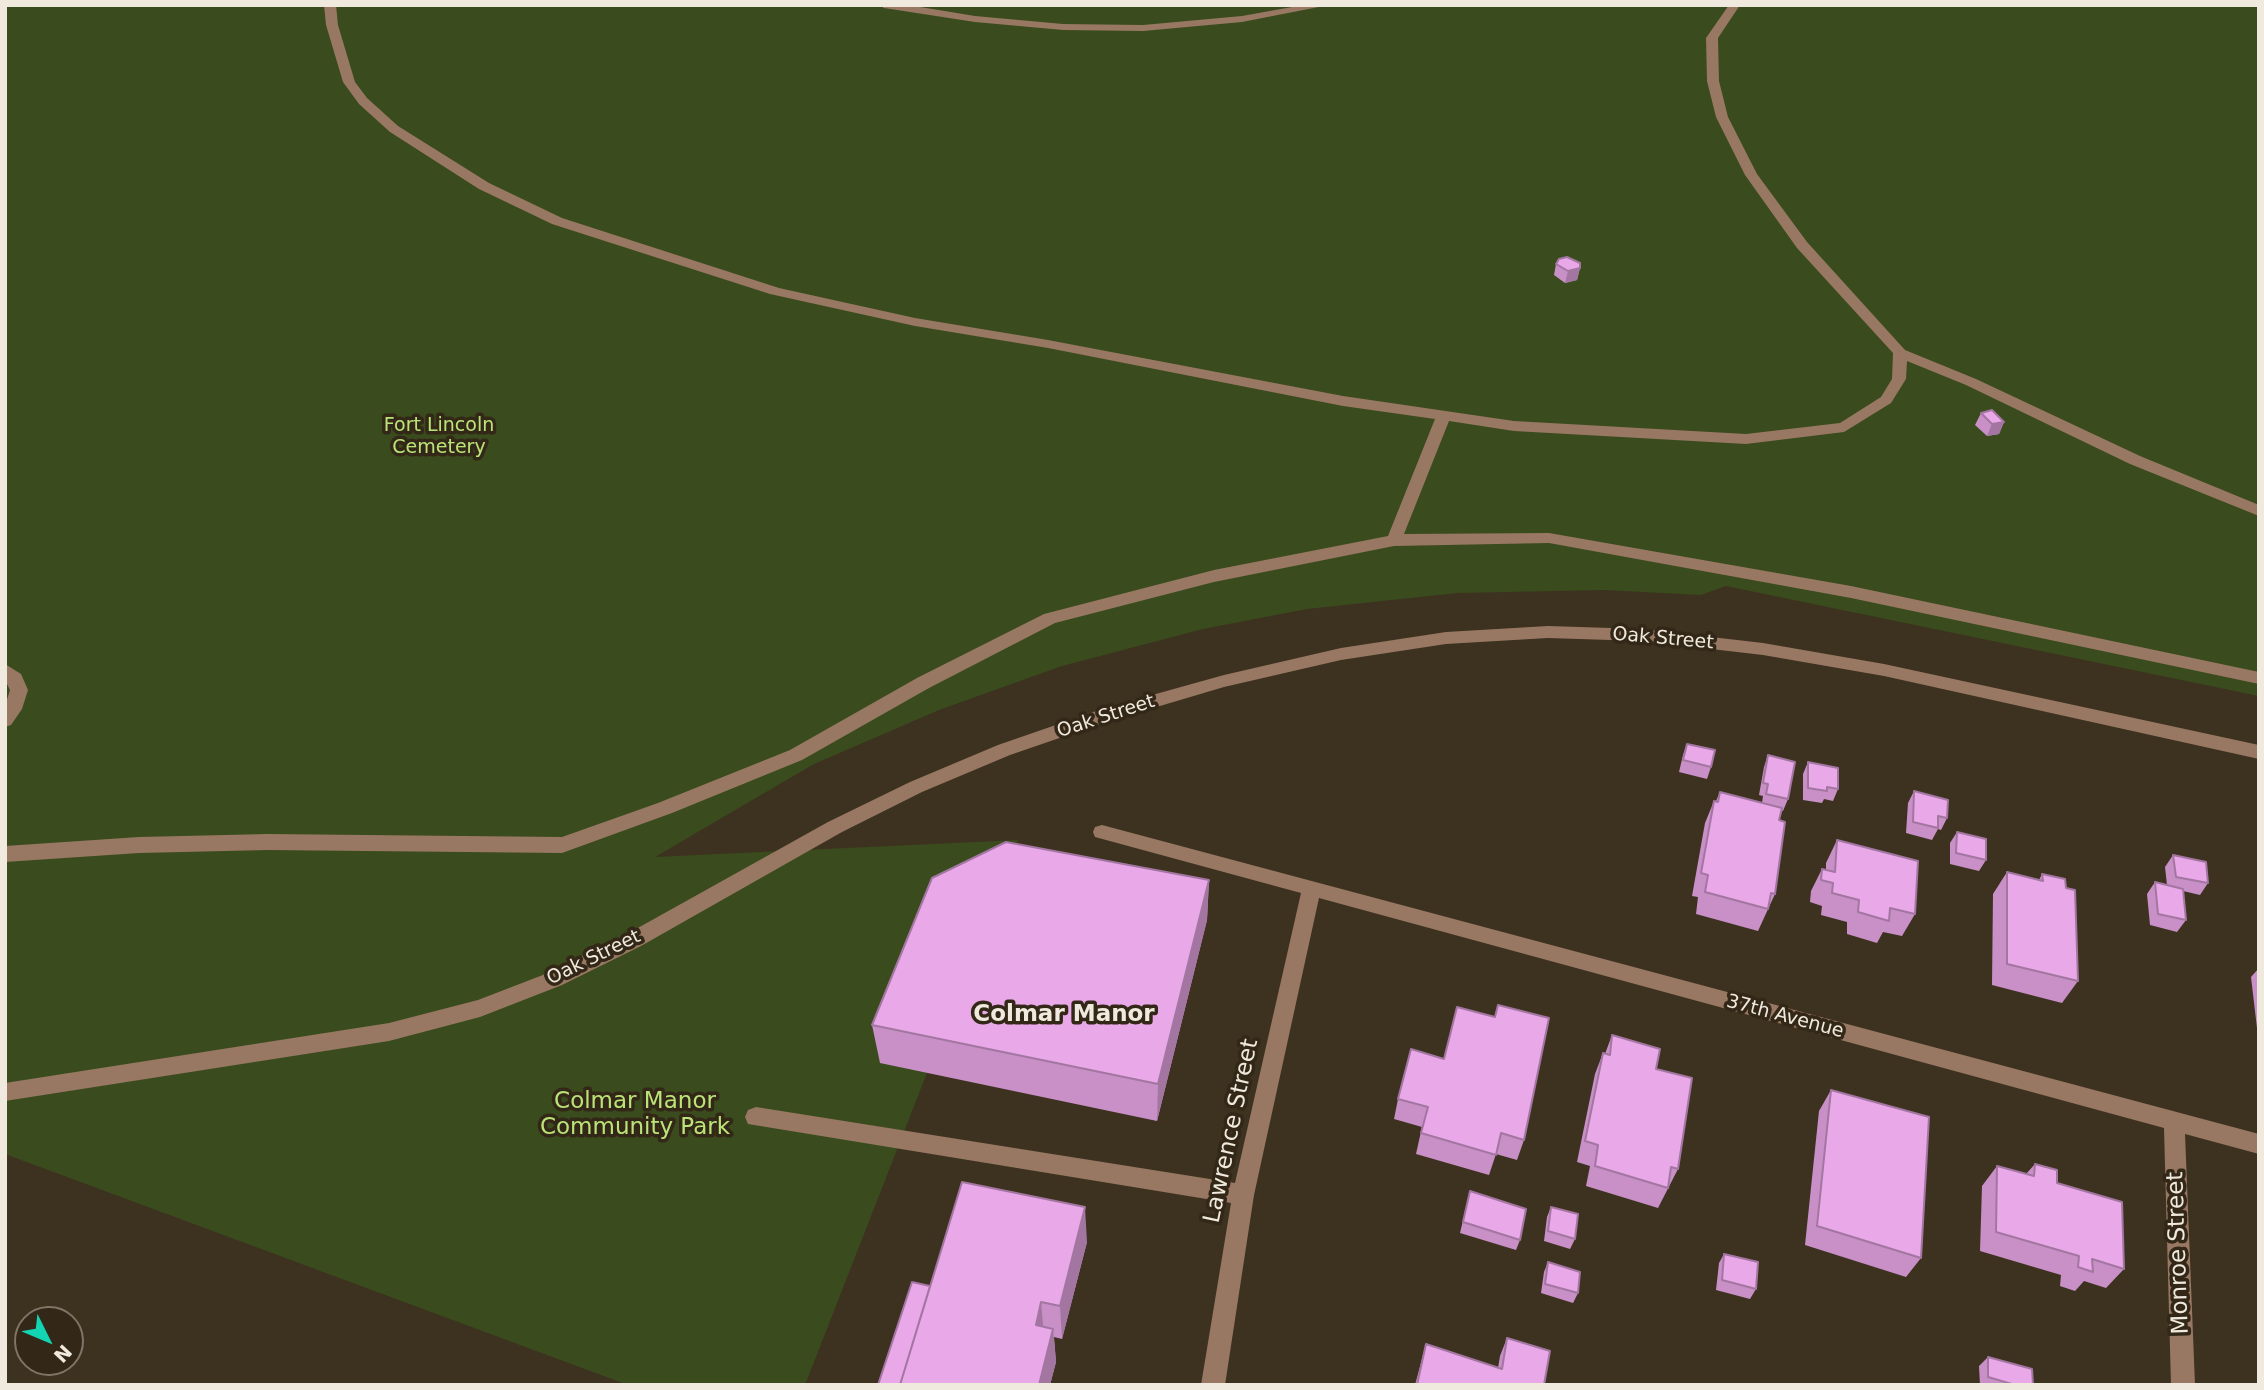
<!DOCTYPE html>
<style>
body{margin:0}
#map{position:relative;width:2264px;height:1390px;overflow:hidden;background:#3d3220;font-family:"DejaVu Sans",sans-serif}
canvas{display:block}
.frame{position:absolute;inset:0;border:7px solid #f0e9de;pointer-events:none}
.north{position:absolute;left:14px;top:1306px;width:70px;height:70px;box-sizing:border-box;background:#332817;border:2px solid #7f7567;border-radius:50%;rotate:133deg;font-size:19px;font-weight:700;line-height:28px;text-align:center;color:#f0e9de}
.north::after{content:'';display:block;margin:auto;width:24px;height:32px;background:#13d5b4;clip-path:polygon(50% 0,100% 100%,50% 72%,0 100%)}
</style>
<div id="map">
<canvas width="2264" height="1390"></canvas>
<div class="frame"></div>
<div class="north">N</div>
</div>
<script>
const g = document.querySelector('canvas').getContext('2d');
g.lineJoin = 'round';
function fillPath(path, color) { g.fillStyle = color; g.fill(path, 'evenodd'); }
const toPath = rows => new Path2D(rows.map(r => 'M' + r).join(''));
function strokePath(path, color, width, dash) { g.strokeStyle = color; g.lineWidth = width; g.lineCap = dash ? 'butt' : 'round'; g.setLineDash(dash || []); g.stroke(path); }
function label(font, color, halo, rows, align = 'center') {
  g.font = font + ' "DejaVu Sans",sans-serif'; g.lineWidth = 7; g.setLineDash([]); g.textBaseline = 'middle'; g.strokeStyle = halo; g.fillStyle = color; for (const [text, x, y, turn = 0] of rows) {
    g.save(); g.translate(x, y); g.rotate((+turn || 0) * Math.PI / 180); g.textAlign = isNaN(turn) ? turn : align; if (halo) g.strokeText(text, 0, 0); g.fillText(text, 0, 0); g.restore();
  }
}
const green = toPath([
 [5,5,2259,5,2259,696,1726,586,1701,595,1605,590,1457,593,1307,609,1203,629,1062,666,939,710,814,764,655,857,1018,840,805,1385,628,1385,5,1154]
]);
const minor = toPath([
 [324,5,336,5,338,25,355,82,367,98,398,126,489,183,562,218,779,288,915,318,1048,340,1343,396,1514,421,1746,434,1840,423,1881,397,1892,379,1893,353,1797,248,1745,175,1716,117,1707,81,1706,38,1729,5,1740,5,1718,38,1719,81,1728,117,1757,174,1807,242,1905,350,1976,379,2140,456,2259,505,2259,516,2130,464,1966,385,1907,361,1906,379,1891,403,1844,432,1746,444,1514,431,1449,421,1404,534,1549,533,1851,586,2259,672,2259,684,1851,598,1549,543,1394,546,1214,582,1055,623,929,688,802,760,672,813,562,853,268,850,139,853,5,862,5,846,139,837,268,834,562,837,658,803,790,750,917,678,1044,614,1214,570,1388,536,1435,419,1343,406,1048,348,915,326,770,294,552,224,479,189,390,132,359,104,343,82,326,25,324,5],
 [879,5,908,5,975,16,1063,24,1143,25,1242,16,1303,5,1329,5,1242,22,1143,31,1063,30,975,22,884,8,879,5],
 [1548,626,1642,629,1763,643,1884,664,2259,745,2259,759,1884,676,1763,655,1642,641,1548,638,1446,644,1341,660,1224,687,1106,722,1010,755,922,792,842,832,641,946,562,985,480,1017,389,1041,5,1101,5,1083,389,1023,478,1000,548,973,627,934,828,822,910,782,998,745,1102,709,1224,675,1341,648,1446,632,1548,626],
 [5,664,21,674,28,690,22,709,11,725,5,727,5,706,10,690,5,680,5,664],
 [1102,825,2259,1134,2259,1154,2185,1134,2195,1385,2171,1385,2164,1128,1319,898,1254,1195,1225,1385,1201,1385,1231,1203,748,1124,745,1117,748,1110,756,1107,1235,1183,1301,893,1095,837,1093,832,1095,827,1102,825]
]);
const wall = toPath([
 [1556,264,1580,268,1577,280,1565,283,1554,275],
 [1981,413,2004,422,1999,434,1987,436,1975,425],
 [1687,744,1711,767,1707,779,1679,772,1683,755],
 [1768,755,1788,799,1783,811,1782,811,1779,820,1775,894,1758,931,1696,914,1698,897,1692,896,1705,823,1714,801,1716,801,1720,792,1762,803,1763,796,1759,795,1764,767],
 [1808,762,1838,789,1833,801,1824,799,1822,803,1803,800,1803,774],
 [1914,791,1947,818,1941,830,1938,829,1932,840,1906,833,1908,803],
 [1957,832,1986,860,1979,871,1950,864,1950,843],
 [1837,840,1915,914,1902,936,1883,932,1877,943,1847,934,1847,922,1821,915,1822,906,1810,902,1811,891,1822,869,1826,870,1826,863],
 [2173,855,2208,883,2200,895,2183,891,2186,920,2177,932,2150,925,2147,894,2155,882,2167,885,2165,867],
 [2007,872,2039,880,2042,874,2078,981,2062,1003,1992,985,1993,894],
 [1209,880,1207,920,1157,1121,880,1063,872,1025],
 [2259,968,2259,1045,2251,977],
 [1498,1005,1524,1140,1517,1160,1496,1154,1489,1175,1416,1154,1422,1127,1394,1119,1398,1099,1444,1059,1495,1017],
 [1612,1035,1656,1069,1678,1169,1658,1208,1586,1186,1590,1166,1577,1162,1595,1074,1603,1053,1605,1054],
 [1831,1090,1921,1258,1906,1277,1805,1245,1819,1111],
 [2035,1164,2057,1183,2124,1269,2106,1288,2084,1281,2075,1291,2060,1286,2061,1275,1980,1251,1982,1186,1997,1166,2026,1174],
 [1470,1191,1520,1240,1516,1250,1460,1233],
 [1551,1207,1575,1239,1570,1249,1544,1241,1547,1217],
 [1087,1242,1062,1339,1054,1337,1056,1362,1050,1385,878,1385,930,1286],
 [1724,1254,1756,1289,1750,1299,1716,1290,1719,1263],
 [1548,1262,1578,1293,1573,1303,1541,1293,1544,1272],
 [1507,1338,1544,1385,1415,1385,1426,1344,1498,1368,1500,1356],
 [1988,1357,2033,1385,1980,1385,1979,1366]
]);
const shadedWall = toPath([
 [1580,268,1577,280,1565,283,1568,271],
 [2004,422,1999,434,1987,436,1992,424],
 [1209,880,1207,920,1157,1121,1158,1084],
 [1085,1207,1087,1242,1062,1339,1060,1306],
 [1041,1302,1044,1335,1036,1325],
 [1053,1329,1056,1362,1050,1385,1039,1385]
]);
const building = toPath([
 [1567,257,1580,263,1580,268,1568,271,1556,264,1559,259,1567,257],
 [1992,410,2004,422,1992,424,1981,413,1992,410],
 [1687,744,1715,750,1711,767,1683,760,1687,744],
 [1768,755,1795,762,1788,799,1766,794,1768,784,1763,783,1768,755],
 [1808,762,1838,768,1838,789,1827,787,1827,791,1808,788,1808,762],
 [1914,791,1948,800,1947,818,1938,816,1938,828,1913,822,1914,791],
 [1720,792,1782,808,1779,820,1785,822,1775,894,1771,893,1768,909,1705,892,1708,875,1701,873,1714,801,1718,802,1720,792],
 [1957,832,1986,839,1986,860,1956,853,1957,832],
 [1837,840,1918,861,1915,914,1890,908,1889,921,1858,912,1859,900,1832,893,1833,883,1821,880,1822,869,1835,872,1837,840],
 [1006,842,1209,880,1158,1084,872,1025,932,878,1006,842],
 [2173,855,2206,862,2208,883,2176,877,2173,855],
 [2007,872,2043,881,2042,874,2065,879,2066,888,2075,890,2078,981,2007,964,2007,872],
 [2155,882,2183,889,2186,920,2158,914,2155,882],
 [1498,1005,1549,1018,1524,1140,1501,1133,1496,1155,1421,1133,1428,1107,1398,1099,1411,1049,1444,1059,1457,1007,1495,1017,1498,1005],
 [1612,1035,1660,1049,1656,1069,1692,1078,1678,1169,1671,1167,1668,1188,1595,1166,1598,1145,1585,1141,1603,1053,1610,1055,1612,1035],
 [1831,1090,1929,1117,1921,1258,1817,1226,1831,1090],
 [2035,1164,2057,1170,2057,1183,2122,1202,2124,1269,2092,1259,2093,1272,2078,1267,2079,1256,1996,1232,1997,1166,2034,1176,2035,1164],
 [962,1182,1085,1207,1060,1306,1041,1302,1036,1325,1053,1329,1039,1385,900,1385,962,1182],
 [1470,1191,1526,1209,1520,1240,1463,1222,1470,1191],
 [1551,1207,1578,1214,1575,1239,1548,1231,1551,1207],
 [1724,1254,1758,1262,1756,1289,1722,1280,1724,1254],
 [1548,1262,1580,1272,1578,1293,1545,1284,1548,1262],
 [912,1282,930,1286,900,1385,878,1385,912,1282],
 [1507,1338,1550,1351,1544,1385,1417,1385,1426,1344,1502,1369,1507,1338],
 [1988,1357,2032,1369,2033,1385,2015,1385,1988,1377,1988,1357]
]);
const parkNames = [
 ["Fort Lincoln",439,426],
 ["Cemetery",439,448]
];
const streetNames = [
 ["Oak Street",1663,639,5],
 ["Oak Street",1106,717,-18],
 ["Oak Street",594,958,-26],
 ["37th Avenue",1785,1017,15]
];
const quarterNames = [
 ["Colmar Manor",1064,1015]
];
const nearParknames = [
 ["Colmar Manor",635,1102],
 ["Community Park",635,1128]
];
const nearStreetnames = [
 ["Lawrence Street",1232,1131,-78],
 ["Monroe Street",2179,1253,-92]
];
fillPath(green, '#3a4b1d');
fillPath(minor, '#987863');
fillPath(wall, '#c890c7');
fillPath(shadedWall, '#a376a2');
fillPath(building, '#e9a8e7');
strokePath(building, '#a376a2', 2);
label('19px', '#bbe478', '#332817', parkNames);
label('19px', '#f0e9de', '#332817', streetNames);
label('bold 23px', '#f0e9de', '#332817', quarterNames);
label('23px', '#bbe478', '#332817', nearParknames);
label('23px', '#f0e9de', '#332817', nearStreetnames);
</script>
